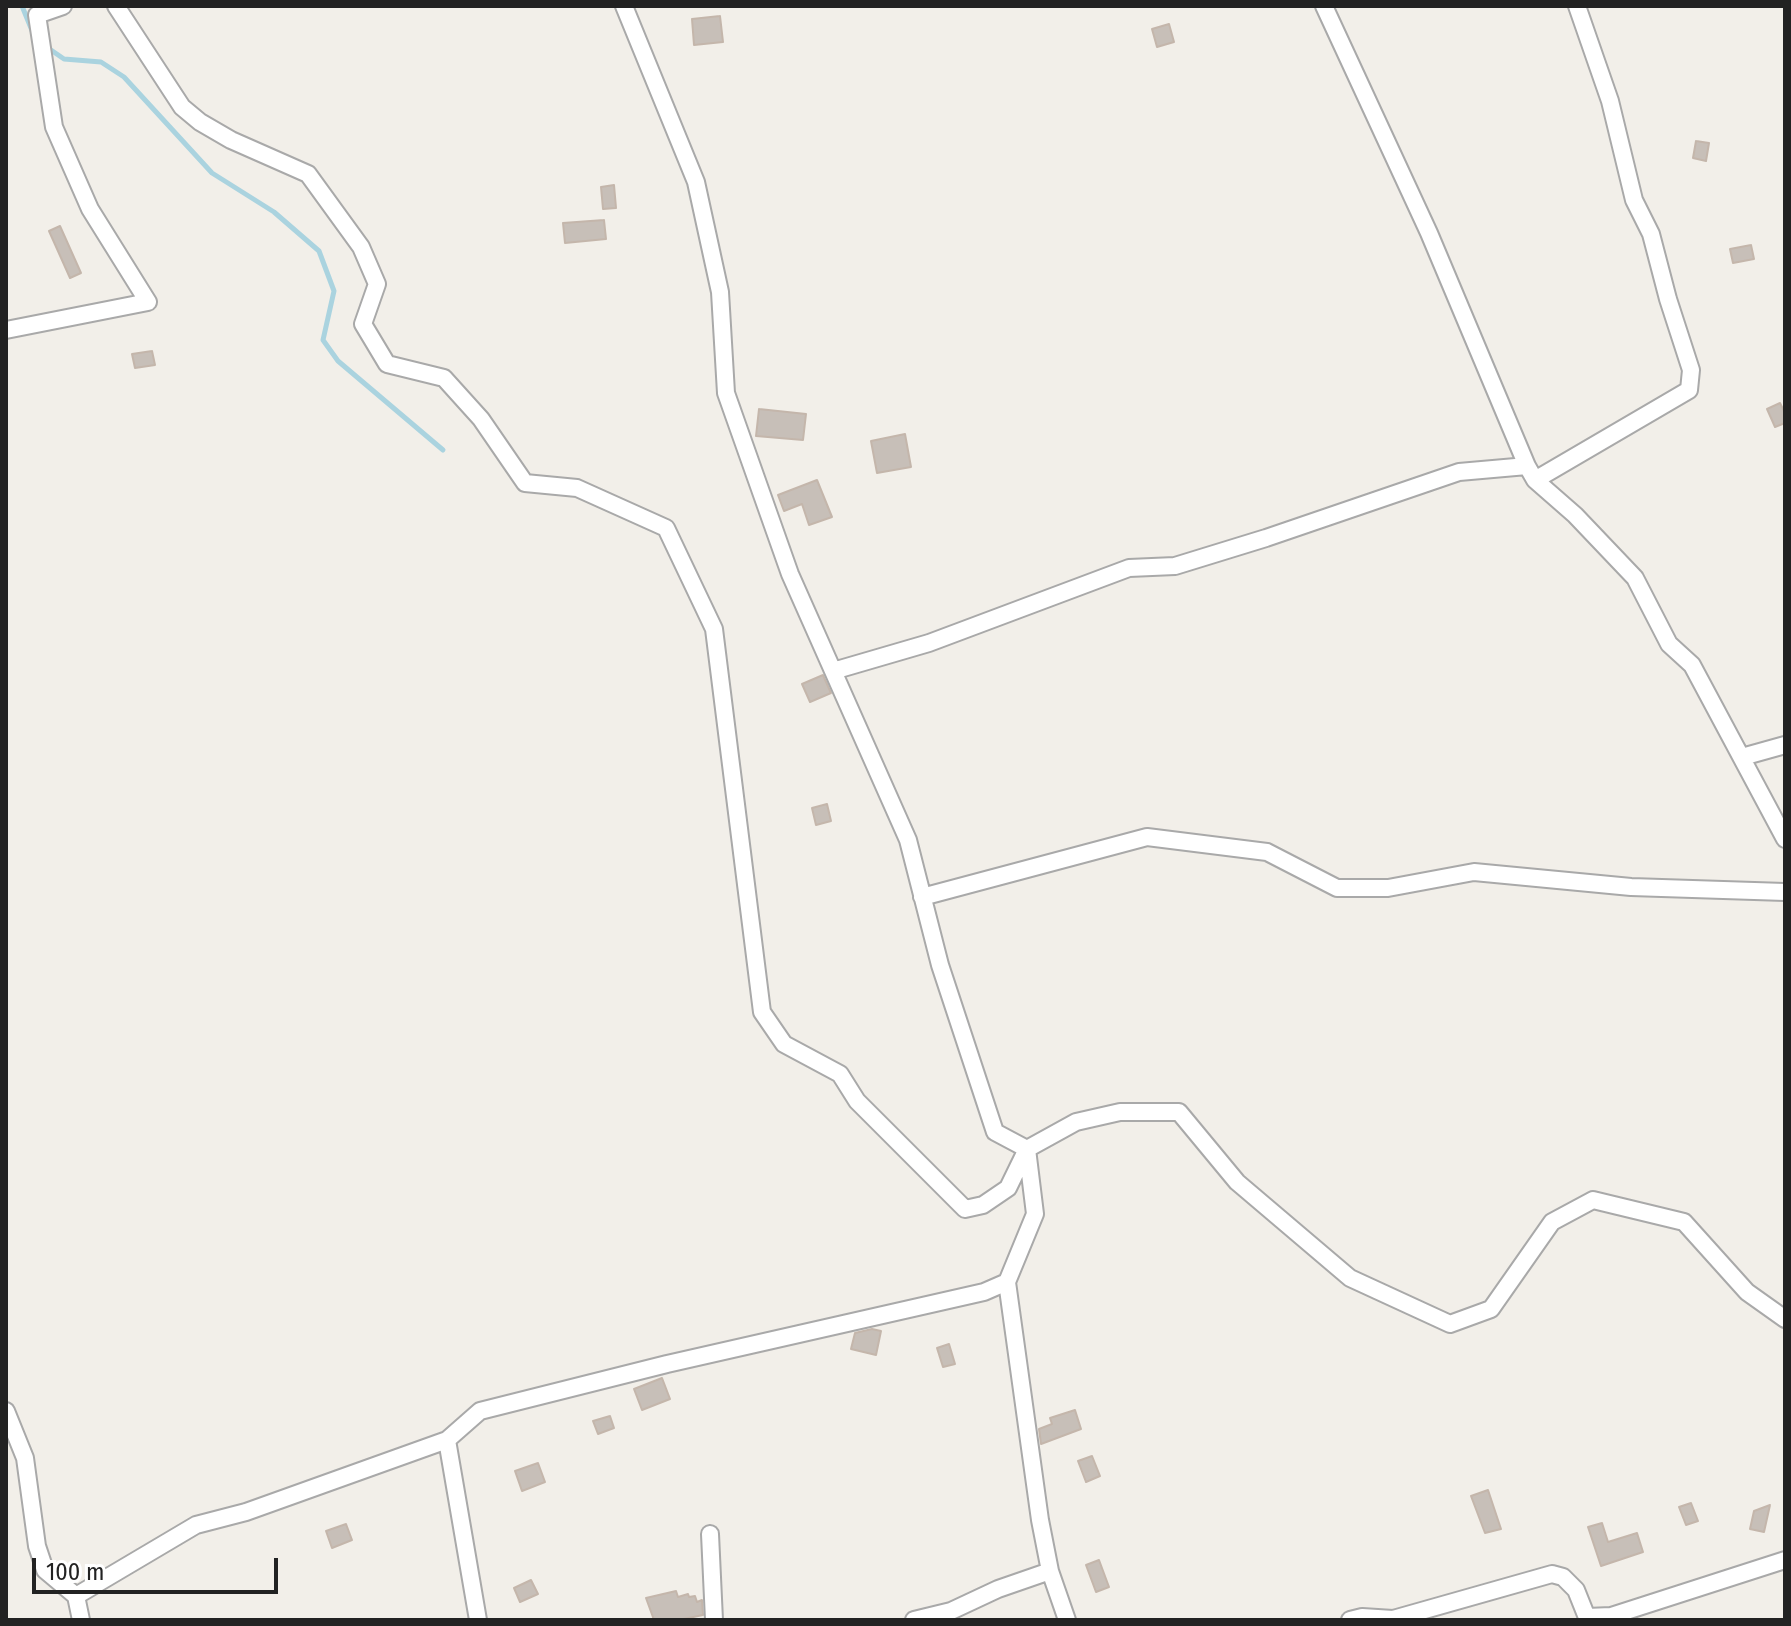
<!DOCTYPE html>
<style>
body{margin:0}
#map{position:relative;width:1791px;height:1626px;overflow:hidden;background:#f2efe9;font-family:"Fira Sans Condensed",sans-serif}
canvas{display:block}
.frame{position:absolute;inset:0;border:8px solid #222;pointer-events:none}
.scale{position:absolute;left:32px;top:1558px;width:246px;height:36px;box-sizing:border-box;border:4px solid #222;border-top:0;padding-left:10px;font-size:24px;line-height:28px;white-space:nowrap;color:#222;-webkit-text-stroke:6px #fff;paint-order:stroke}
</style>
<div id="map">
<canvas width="1791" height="1626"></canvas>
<div class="frame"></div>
<div class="scale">100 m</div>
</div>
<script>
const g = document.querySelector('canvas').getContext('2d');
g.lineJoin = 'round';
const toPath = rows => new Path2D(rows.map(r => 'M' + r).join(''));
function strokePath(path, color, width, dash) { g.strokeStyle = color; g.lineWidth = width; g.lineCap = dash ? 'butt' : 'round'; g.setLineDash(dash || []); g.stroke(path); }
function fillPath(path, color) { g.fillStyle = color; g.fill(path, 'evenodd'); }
const stream = toPath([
 [22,6,33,33],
 [48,48,64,59,101,62,124,77,212,173,274,212,319,251,334,291,323,340,338,361,443,450]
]);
const building = toPath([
 [720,16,723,42,694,45,692,19,720,16],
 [1169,24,1174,42,1157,47,1152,29,1169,24],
 [1696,141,1709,143,1706,161,1693,158,1696,141],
 [614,185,616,208,603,209,601,187,614,185],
 [604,220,606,239,565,243,563,223,604,220],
 [60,226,81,273,70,278,49,231,60,226],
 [1751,245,1754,259,1733,263,1730,249,1751,245],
 [152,351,155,365,135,368,132,354,152,351],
 [1780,403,1785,413,1785,423,1775,427,1767,409,1780,403],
 [759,409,806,414,803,440,756,436,759,409],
 [905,434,911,467,877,473,871,441,905,434],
 [817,480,832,517,809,525,802,504,784,511,778,495,817,480],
 [823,675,831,693,810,702,802,684,823,675],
 [827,804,831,821,816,825,812,808,827,804],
 [872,1329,881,1331,876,1355,851,1349,855,1333,872,1329],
 [949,1344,955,1364,943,1367,937,1348,949,1344],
 [662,1378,670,1399,642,1410,634,1389,662,1378],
 [1075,1410,1081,1429,1041,1444,1039,1429,1052,1424,1050,1418,1075,1410],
 [610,1416,614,1428,598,1434,593,1421,610,1416],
 [1092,1456,1100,1476,1086,1482,1078,1461,1092,1456],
 [538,1463,545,1482,522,1491,515,1471,538,1463],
 [1488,1490,1501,1529,1485,1533,1471,1496,1488,1490],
 [1691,1503,1698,1521,1686,1525,1679,1507,1691,1503],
 [1770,1505,1764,1532,1750,1529,1754,1511,1770,1505],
 [1602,1523,1608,1542,1637,1533,1643,1552,1601,1566,1588,1527,1602,1523],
 [346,1524,352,1540,332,1548,326,1531,346,1524],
 [1099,1560,1109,1587,1096,1592,1086,1565,1099,1560],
 [531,1580,538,1594,520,1602,514,1588,531,1580],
 [676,1591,678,1597,688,1594,689,1597,695,1596,697,1602,702,1600,703,1615,679,1620,654,1620,646,1598,676,1591]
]);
const minor = toPath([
 [116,6,182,107,200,122,231,140,308,174,361,247,377,284,363,324,387,364,444,378,481,419,525,483,577,488,666,528,714,629,762,1012,784,1044,840,1074,857,1101,965,1209,983,1205,1008,1188,1027,1149,995,1132,940,965,908,840,790,574,726,393,720,292,696,182,624,6],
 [1324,6,1429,233,1527,466],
 [6,330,148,302,90,209,54,127,37,15,63,6],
 [1535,480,1689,390,1691,370,1668,299,1651,234,1634,200,1610,101,1577,6],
 [833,671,929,643,1129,568,1175,566,1266,538,1459,472,1527,466,1535,480,1575,515,1635,578,1669,644,1692,665,1785,839],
 [1742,757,1785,745],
 [922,897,1147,837,1267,852,1337,888,1388,888,1474,872,1631,887,1785,892],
 [6,1411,25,1458,37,1546,45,1570,76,1596,81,1620],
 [447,1440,478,1620],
 [710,1534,714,1620],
 [76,1596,196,1525,246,1512,447,1440,480,1411,667,1364,984,1292,1007,1282],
 [1587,1617,1611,1616,1785,1560],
 [914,1620,951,1611,998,1589,1050,1571],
 [1067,1620,1050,1571,1040,1520,1007,1282,1035,1214,1027,1149,1076,1122,1120,1112,1179,1112,1237,1182,1350,1278,1450,1324,1491,1309,1552,1222,1593,1200,1684,1222,1747,1292,1785,1319],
 [1350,1620,1362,1617,1393,1619,1552,1574,1563,1577,1576,1590,1588,1620]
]);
strokePath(stream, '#aad3df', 5);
fillPath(building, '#c7bfb8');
strokePath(building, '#c4b6ab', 2);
strokePath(minor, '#a9a9a9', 20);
strokePath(minor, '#fff', 16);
</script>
